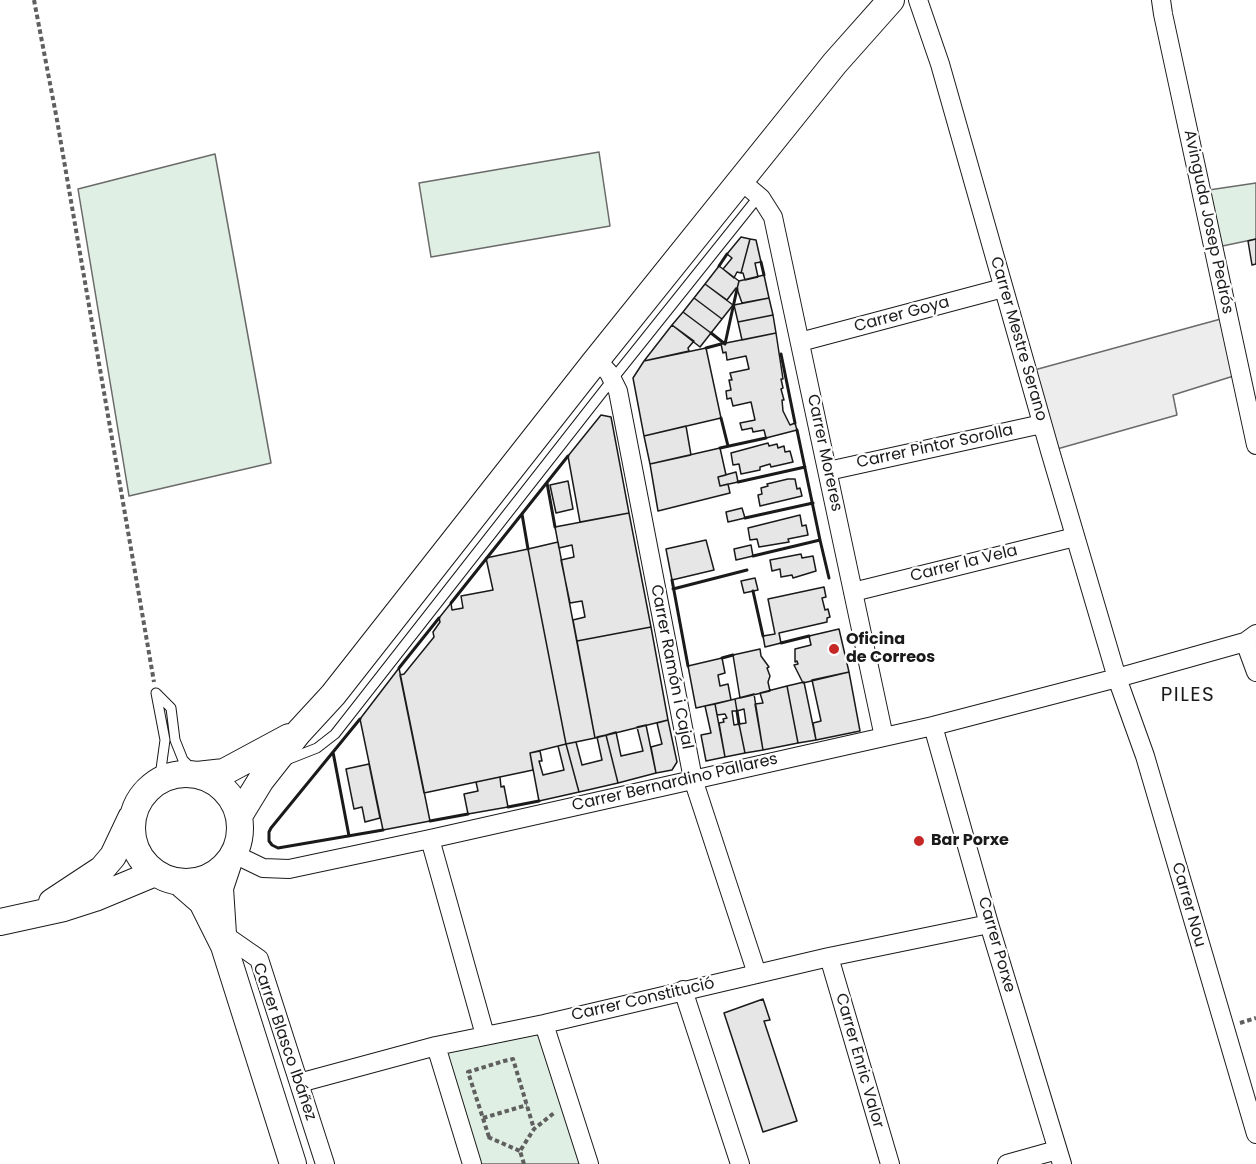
<!DOCTYPE html>
<meta charset="utf-8">
<style>
body{margin:0}
canvas{display:block;background:#fff}
</style>
<canvas width="1256" height="1164"></canvas>
<script>
const g = document.querySelector('canvas').getContext('2d');
g.lineJoin = 'round';
function fillPath(path, color) { g.fillStyle = color; g.fill(path, 'evenodd'); }
const toPath = rows => new Path2D(rows.map(r => 'M' + r).join(''));
function strokePath(path, color, width, dash) { g.strokeStyle = color; g.lineWidth = width; g.lineCap = dash ? 'butt' : 'round'; g.setLineDash(dash || []); g.stroke(path); }
function label(font, color, halo, rows, align = 'center') {
  g.font = font + ' Poppins,sans-serif'; g.lineWidth = 4.5; g.setLineDash([]); g.textBaseline = 'middle'; g.strokeStyle = halo; g.fillStyle = color; for (const [text, x, y, turn = 0] of rows) {
    g.save(); g.translate(x, y); g.rotate((+turn || 0) * Math.PI / 180); g.textAlign = isNaN(turn) ? turn : align; if (halo) g.strokeText(text, 0, 0); g.fillText(text, 0, 0); g.restore();
  }
}
const green = toPath([
 [599,152,610,226,431,257,419,183,599,152],
 [215,154,271,463,129,496,78,189,215,154],
 [1256,183,1256,239,1213,248,1202,191,1256,183],
 [544,1024,582,1164,477,1164,436,1046,544,1024]
]);
const parking = toPath([
 [1228,317,1240,374,1173,395,1177,415,1050,451,1027,372,1228,317]
]);
const building = toPath([
 [741,237,750,239,741,273,737,272,734,278,723,269,732,258,727,254,741,237],
 [750,239,756,240,761,262,755,263,758,277,745,280,743,273,741,273,750,239],
 [1256,239,1256,264,1252,265,1248,241,1256,239],
 [719,266,739,281,737,289,736,288,727,300,705,284,719,266],
 [764,275,769,298,742,303,737,289,739,281,764,275],
 [705,284,733,305,722,319,694,298,705,284],
 [694,298,722,319,711,333,683,312,694,298],
 [769,298,773,315,738,322,734,305,769,298],
 [683,312,711,333,700,347,672,325,683,312],
 [773,315,776,333,742,340,738,322,773,315],
 [672,325,694,341,688,348,689,351,644,361,672,325],
 [776,333,783,379,781,379,783,388,781,389,784,400,782,400,783,411,790,425,795,423,797,430,766,438,764,430,753,432,752,428,742,430,740,423,755,420,751,402,733,406,731,398,727,399,726,391,731,390,729,380,732,380,730,373,749,369,746,356,727,360,726,352,723,353,721,344,776,333],
 [706,348,721,418,644,436,633,378,644,361,706,348],
 [601,415,611,417,629,513,580,522,568,456,601,415],
 [686,426,691,455,650,464,644,436,686,426],
 [768,443,769,446,777,444,778,448,784,446,785,452,790,451,793,462,771,467,770,464,760,467,760,470,741,474,739,464,733,465,731,453,768,443],
 [720,448,726,475,718,477,720,486,728,484,730,493,658,511,650,464,720,448],
 [736,472,738,482,720,486,718,477,736,472],
 [788,479,795,479,797,489,800,488,802,496,760,506,758,495,762,494,761,488,768,486,767,484,788,479],
 [568,481,573,509,556,513,550,485,568,481],
 [742,508,745,518,728,522,726,512,742,508],
 [629,513,651,627,577,641,573,620,585,617,582,601,570,603,561,560,574,557,572,545,559,548,555,527,629,513],
 [800,515,802,526,806,525,808,535,788,539,789,542,759,547,757,539,750,540,748,528,800,515],
 [706,540,714,570,672,580,666,549,706,540],
 [558,542,595,738,566,744,528,549,558,542],
 [751,545,753,556,736,560,734,549,751,545],
 [528,549,566,744,530,753,533,770,424,793,400,675,404,674,434,637,433,632,440,622,439,618,451,603,452,610,463,608,461,596,493,590,486,558,528,549],
 [801,554,802,558,813,556,816,571,793,578,792,575,781,577,780,569,772,571,770,560,801,554],
 [755,578,758,590,744,593,741,581,755,578],
 [824,587,826,597,822,598,825,610,828,609,830,617,827,618,827,622,779,633,781,643,765,647,763,636,775,634,768,599,824,587],
 [651,627,668,720,595,738,577,641,651,627],
 [839,629,849,672,803,683,794,665,798,664,797,661,795,662,795,649,811,645,809,636,839,629],
 [760,649,761,656,769,667,767,668,770,676,768,682,770,691,740,698,733,655,760,649],
 [722,658,725,673,718,675,720,686,728,684,731,700,696,708,688,666,722,658],
 [399,668,430,821,383,830,360,719,399,668],
 [849,672,860,731,816,740,813,723,821,721,812,680,849,672],
 [804,682,816,740,798,743,787,686,804,682],
 [787,686,798,743,763,750,755,704,763,703,760,693,787,686],
 [754,694,763,750,745,753,739,724,746,723,744,709,737,711,735,699,754,694],
 [735,699,737,711,732,711,734,725,739,724,745,753,725,757,719,723,724,722,723,719,727,718,725,714,717,715,715,704,735,699],
 [715,704,725,757,706,761,701,735,711,733,705,706,715,704],
 [668,720,677,762,672,770,656,773,651,747,662,744,657,723,668,720],
 [646,725,656,773,618,783,606,735,616,732,621,756,643,751,637,727,646,725],
 [606,735,618,783,579,792,566,744,576,742,582,765,602,760,597,737,606,735],
 [566,744,579,792,539,801,530,753,540,751,542,761,539,761,543,775,564,770,558,746,566,744],
 [369,764,380,818,365,822,362,807,354,809,346,769,369,764],
 [500,777,501,787,504,786,508,807,468,814,464,794,478,791,476,782,500,777],
 [763,999,770,1020,764,1021,797,1121,763,1132,724,1013,763,999]
]);
const path = toPath([
 [34,0,57,120,154,682],
 [128,798,139,782],
 [1240,1023,1256,1018],
 [483,1118,527,1105],
 [488,1137,520,1151],
 [489,1137,468,1072,504,1061,513,1059,534,1129],
 [524,1164,520,1151,534,1129,554,1113]
]);
const lane = toPath([
 [156,693,171,708,175,740,183,760,196,773],
 [284,761,317,748,335,734,612,380,759,196],
 [153,784,161,769,165,740,156,693]
]);
const street = toPath([
 [918,0,940,64,1050,451,1117,678,1145,756,1256,1134],
 [1161,0,1163,14,1256,445],
 [741,181,761,198,773,217,884,737],
 [800,342,1003,288],
 [597,360,609,373,618,391,693,779,757,974],
 [828,471,1042,424],
 [853,592,1075,537],
 [1245,642,1256,672],
 [933,726,989,924,1062,1164],
 [430,839,485,1035],
 [234,854,263,868,289,869,430,839,933,726,1117,678,1245,642,1256,634],
 [223,934,259,959,325,1164],
 [829,957,890,1164],
 [683,990,740,1164],
 [544,1024,589,1164],
 [436,1046,472,1164],
 [299,1083,436,1046,544,1024,829,957,989,924],
 [1007,1164,1057,1150]
]);
const secondary = toPath([
 '132 828a54 54 0 1 1 108 0a54 54 0 1 1-108 0Z',
 [197,775,224,772,289,737],
 [239,816,261,780,298,733,333,695,594,363,835,63,891,0],
 [179,882,202,902,224,946,293,1164],
 [52,902,102,869,113,856,131,818],
 [0,922,64,908,95,898,155,873],
 [223,934,220,888,229,861]
]);
const wall = toPath([
 [761,262,764,275],
 [719,266,727,254],
 [711,333,725,344,737,289],
 [706,348,721,344],
 [781,354,795,423],
 [721,418,728,446],
 [797,430,820,540],
 [720,448,766,438],
 [738,482,805,467],
 [547,483,555,527],
 [522,514,528,549],
 [745,518,813,503],
 [753,556,820,540,829,578],
 [672,580,688,666],
 [673,589,747,570],
 [753,591,763,636],
 [451,603,568,456],
 [781,643,809,636],
 [722,658,733,655],
 [399,668,439,618],
 [737,711,739,724],
 [360,719,271,828,269,832,269,841,272,845,278,848,383,830],
 [333,752,349,836],
 [508,807,539,801],
 [430,821,468,814]
]);
const markers = [
 [834,649,6,"#c62828"],
 [919,841,6,"#c62828"]
];
const streetNames = [
 ["Avinguda Josep Pedrós",1208,222,78],
 ["Carrer Goya",902,315,-15],
 ["Carrer Mestre Serano",1018,339,74],
 ["Carrer Pintor Sorolla",935,447,-12],
 ["Carrer Moreres",824,453,78],
 ["Carrer la Vela",964,564,-14],
 ["Carrer Ramón i Cajal",671,667,79],
 ["Carrer Bernardino Pallares",675,783,-13],
 ["Carrer Nou",1188,905,74],
 ["Carrer Porxe",996,945,74],
 ["Carrer Constitució",643,1000,-13],
 ["Carrer Blasco Ibáñez",284,1042,71],
 ["Carrer Enric Valor",859,1061,74]
];
const poiNames = [
 ["Oficina",846,640],
 ["de Correos",846,658],
 ["Bar Porxe",931,841]
];
const quarterNames = [
 ["PILES",1188,696]
];
fillPath(green, '#e0efe3');
strokePath(green, '#6a6a6a', 1.5);
fillPath(parking, '#ededed');
strokePath(parking, '#6a6a6a', 1.5);
fillPath(building, '#e6e6e6');
strokePath(building, '#1a1a1a', 1.5);
strokePath(lane, '#1a1a1a', 11);
strokePath(street, '#1a1a1a', 20);
strokePath(secondary, '#1a1a1a', 28);
strokePath(path, '#5f5f5f', 4, [4.5, 3]);
strokePath(lane, '#fff', 9);
strokePath(street, '#fff', 18);
strokePath(secondary, '#fff', 26);
strokePath(wall, '#1a1a1a', 3);
for (const [x, y, r, color] of markers) { const dot = new Path2D(); dot.arc(x, y, r, 0, 2 * Math.PI); g.fillStyle = color; g.fill(dot); strokePath(dot, '#fff', 2); }
label('16px', '#1a1a1a', '#fff', streetNames);
label('bold 16px', '#1a1a1a', '#fff', poiNames, 'left');
g.letterSpacing = '1.5px';
label('20px', '#1a1a1a', '#fff', quarterNames);
g.letterSpacing = '0px';
</script>
